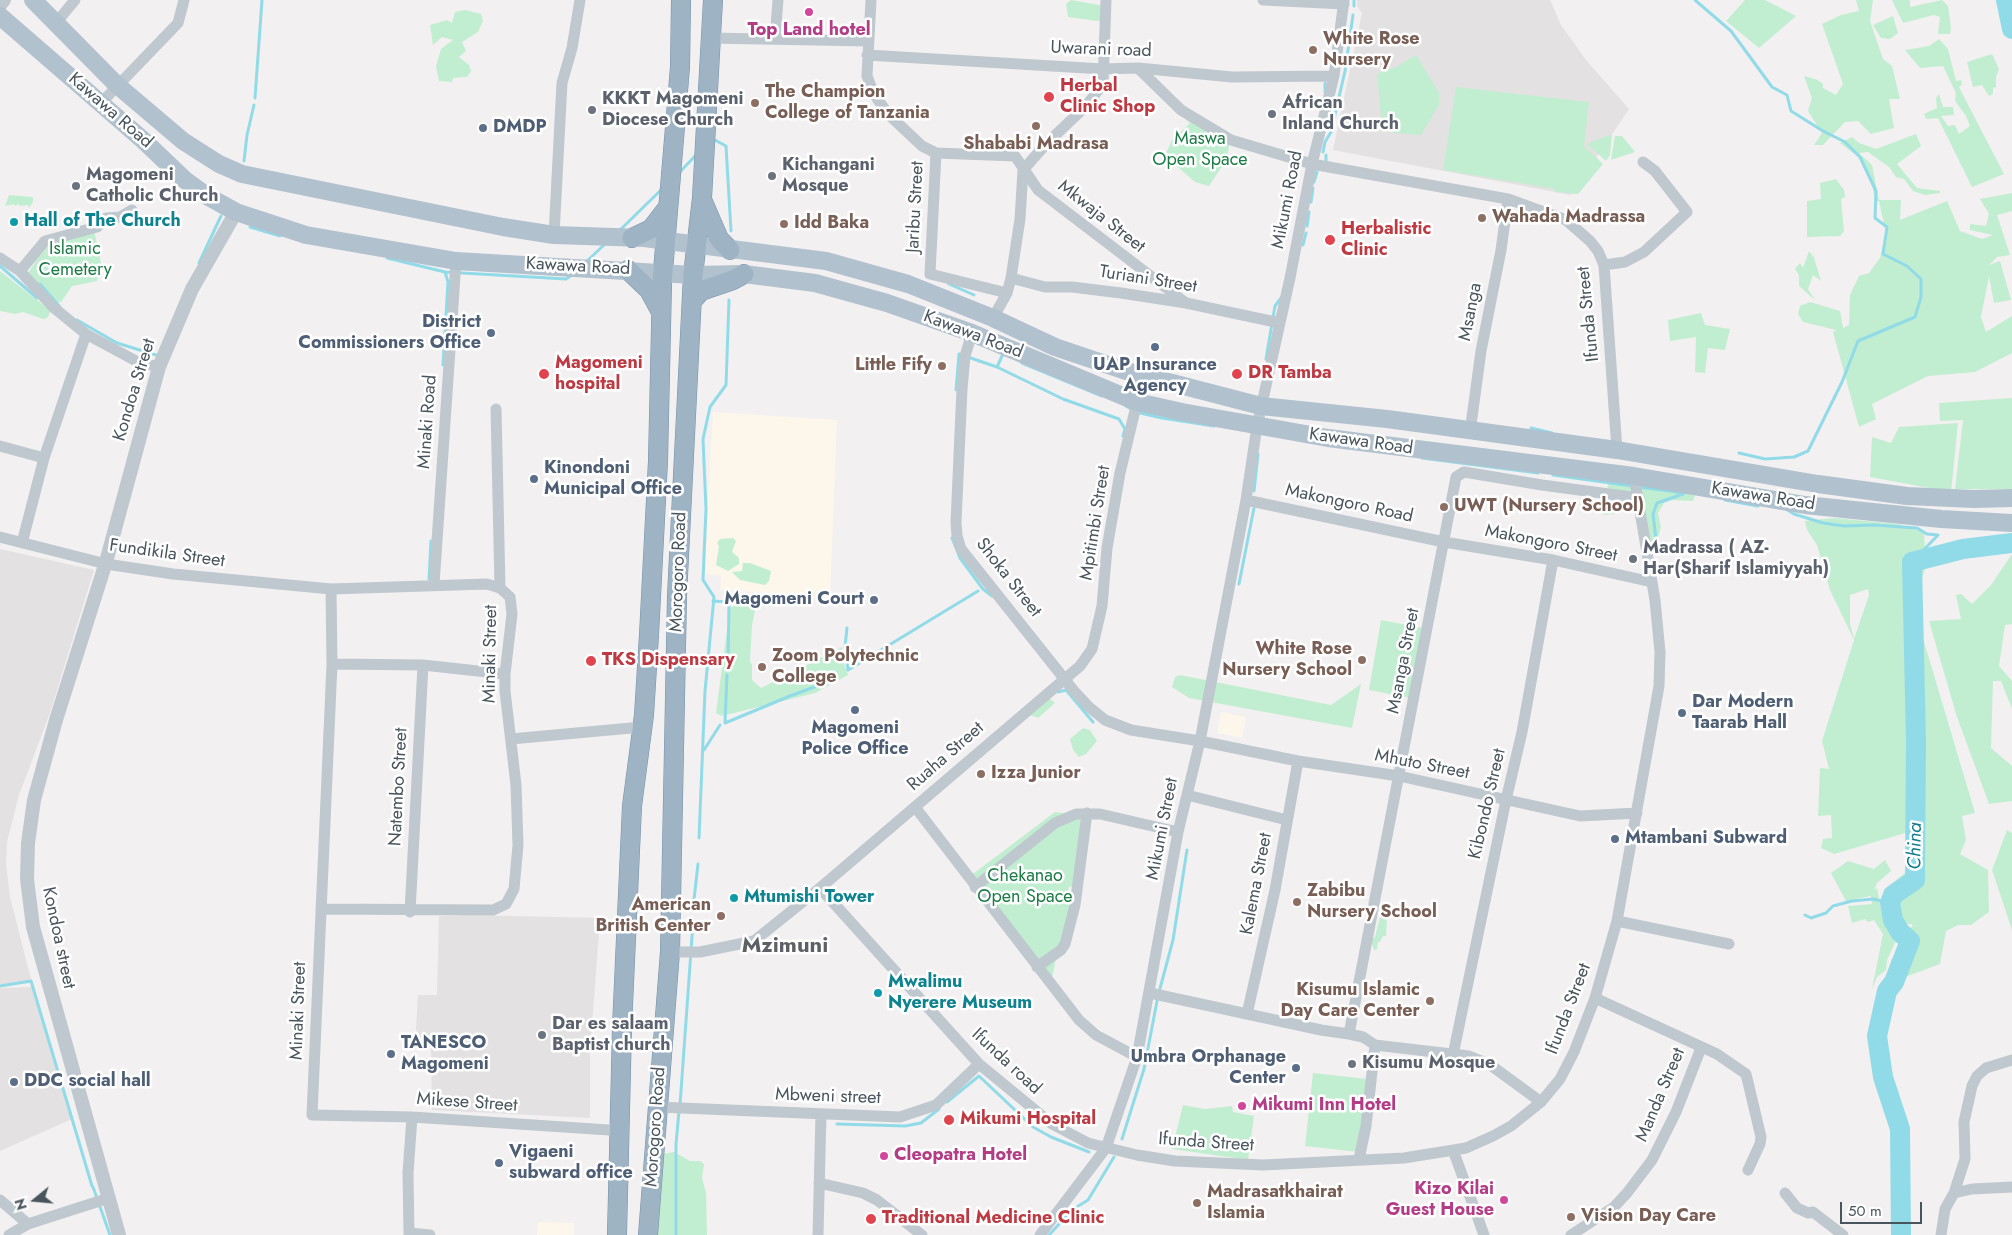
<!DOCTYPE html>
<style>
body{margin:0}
#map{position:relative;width:2012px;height:1235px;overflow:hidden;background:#f3f0f1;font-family:Jost,sans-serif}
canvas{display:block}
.north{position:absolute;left:10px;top:1175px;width:50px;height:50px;-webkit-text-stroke:4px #fff;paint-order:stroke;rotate:253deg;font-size:14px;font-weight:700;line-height:20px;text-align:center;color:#49555d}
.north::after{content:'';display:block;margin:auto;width:18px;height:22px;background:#49555d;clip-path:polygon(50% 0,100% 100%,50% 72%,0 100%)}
.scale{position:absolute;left:1840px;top:1202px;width:82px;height:22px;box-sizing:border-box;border:2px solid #49555d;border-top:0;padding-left:6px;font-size:15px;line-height:18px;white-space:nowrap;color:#49555d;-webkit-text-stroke:4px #fff;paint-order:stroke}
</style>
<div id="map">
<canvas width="2012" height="1235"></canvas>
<div class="north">N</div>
<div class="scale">50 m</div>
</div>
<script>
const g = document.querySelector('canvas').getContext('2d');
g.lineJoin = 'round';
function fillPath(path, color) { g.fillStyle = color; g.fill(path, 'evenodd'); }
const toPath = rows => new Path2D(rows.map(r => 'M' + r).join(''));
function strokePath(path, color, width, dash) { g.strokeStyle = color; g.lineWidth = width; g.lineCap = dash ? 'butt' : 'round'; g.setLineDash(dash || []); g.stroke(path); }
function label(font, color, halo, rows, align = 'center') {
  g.font = font + ' Jost,sans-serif'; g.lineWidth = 5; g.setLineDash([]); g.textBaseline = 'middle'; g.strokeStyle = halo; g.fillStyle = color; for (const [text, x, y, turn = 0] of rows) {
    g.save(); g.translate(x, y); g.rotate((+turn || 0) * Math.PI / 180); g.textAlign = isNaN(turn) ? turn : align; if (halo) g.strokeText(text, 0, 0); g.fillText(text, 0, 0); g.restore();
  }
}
const commercial = toPath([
 [713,412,837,420,830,597,720,590,721,575,704,574],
 [1221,712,1246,717,1242,738,1217,733],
 [538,1222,574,1223,574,1235,537,1235]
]);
const education = toPath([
 [1357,0,1550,0,1561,25,1586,60,1629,109,1571,195,1333,150,1362,13,1357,6],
 [0,549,94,570,50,713,19,795,7,842,6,864,10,897,32,983,0,986],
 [468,915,600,918,590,1053,590,1118,432,1110,431,1047,415,1046,418,995,437,995,439,916],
 [32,987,72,1119,0,1151,0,988]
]);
const green = toPath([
 [1071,0,1105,6,1105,20,1097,21,1068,17,1066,4],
 [1745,0,1765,0,1796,16,1759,48,1726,21],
 [1856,0,1873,0,1870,21,1883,59,1892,66,1900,99,1889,99,1894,128,1871,134,1858,121,1845,122,1823,145,1814,145,1822,133,1808,111,1812,98,1804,76,1818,80,1823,84,1823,88,1836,95,1843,84,1822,24,1841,15,1859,11],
 [1892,0,1910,0,1910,7,1942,0,1948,6,1951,27,1950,34,1938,34,1940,17,1934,15,1903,23],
 [465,10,481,14,483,21,478,32,462,42,466,51,459,57,469,65,471,71,467,77,453,78,452,82,439,81,436,66,441,49,453,40,442,37,433,45,430,25,447,20,452,23,455,12],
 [1893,16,1898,33,1890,39,1881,38,1873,25],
 [1939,39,1948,49,1956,81,1961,80,1962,85,1959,87,1963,95,2004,174,1972,187,1938,118,1926,119,1924,114,1937,108,1936,98,1939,94,1943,107,1953,107,1954,115,1941,116,1948,126,1955,125,1959,134,1970,126,1966,116,1955,101,1956,93,1943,66,1920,68,1905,50,1929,46],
 [1992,54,1999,69,1996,77,1996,87,1993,88,1993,94,1989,96,1982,85,1973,87,1967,62],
 [1416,55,1439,93,1439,105,1421,135,1394,133,1381,117,1377,74,1398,66],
 [1456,87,1589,102,1584,146,1603,164,1578,194,1554,192,1555,189,1443,170],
 [1180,114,1230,138,1227,159,1209,186,1195,182,1165,156,1172,140,1190,123],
 [1612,134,1610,155,1606,161,1587,144],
 [1916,134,1921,146,1897,164,1917,188,1940,191,1940,193,1925,195,1913,191,1904,179,1896,177,1889,167,1868,152,1859,153,1872,165,1879,200,1901,200,1900,220,1947,201,1960,231,1982,239,1993,235,1970,230,1970,224,1986,226,1989,214,1980,199,2012,193,2012,211,1997,215,2010,255,1997,257,1989,265,2000,261,2011,300,1994,303,1989,276,1981,317,1986,332,2012,316,2012,353,1975,372,1928,376,1872,404,1876,419,1859,427,1833,332,1836,330,1803,322,1798,314,1800,306,1810,302,1840,311,1843,328,1849,325,1850,295,1859,276,1869,273,1880,258,1886,233,1879,201,1875,202,1872,183,1861,159,1840,143,1852,137,1859,143,1876,149],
 [1615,136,1622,136,1635,152,1611,160],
 [1836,179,1844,190,1845,197,1841,199,1844,231,1840,236,1807,237,1807,201,1821,199,1820,183],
 [9,195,33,197,33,202,29,208,28,205,20,206,18,204,15,206,14,204,5,206],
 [94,230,101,263,97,281,72,286,61,302,56,303,26,276,38,258,51,243],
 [1809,251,1813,257,1812,251,1821,281,1813,275,1808,289,1815,300,1799,286,1799,275,1795,269,1800,263,1803,268],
 [0,271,51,311,47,318,43,319,23,312,15,314,0,311],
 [1701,313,1705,325,1730,329,1725,350,1708,348,1705,373,1695,372,1696,337,1670,341,1668,320],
 [2012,398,2012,489,1955,489,1963,420,1940,421,1939,403],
 [1958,423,1951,492,1870,477,1872,437,1891,443,1899,427],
 [1610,482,1663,486,1674,492,1691,490,1695,496,1693,501,1672,500,1664,503,1658,513,1661,527,1657,541,1642,543,1636,521,1640,504,1624,499,1614,514,1603,515,1600,502,1606,491,1612,492,1607,487],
 [1834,518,1899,524,1924,532,1926,566,1919,588,1911,598,1975,813,1962,816,1966,840,1960,854,1988,870,1989,912,1971,925,1958,925,1946,931,1940,964,1878,987,1891,969,1891,959,1912,955,1915,946,1908,936,1900,935,1913,926,1911,924,1898,925,1890,916,1884,890,1906,872,1913,836,1912,831,1834,854,1821,848,1823,839,1832,838,1831,815,1818,816,1820,768,1829,769,1822,741,1854,640,1830,590,1817,545,1807,530,1805,521],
 [1868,589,1869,595,1854,639,1850,624,1850,595],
 [733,538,736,541,732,552,739,558,739,564,728,571,716,565,719,546,717,543,720,539],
 [2012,554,2012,624,2005,625,1999,666,2012,681,2012,709,2001,681,1993,681,1991,748,2012,766,2012,801,1989,804,1957,717,1929,621,1961,619,1956,595,1961,594,1972,604,1991,585],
 [743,563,750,563,771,571,769,581,765,585,740,580,732,572,742,571],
 [738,604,756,606,752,625,750,661,752,665,752,680,761,688,842,647,843,661,848,675,815,693,722,716,716,713,730,608],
 [1381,620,1423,628,1410,698,1369,690],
 [1180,675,1331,705,1361,684,1352,728,1189,698,1172,687,1175,677],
 [1047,696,1055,703,1038,718,1028,714],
 [1083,728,1090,730,1097,741,1086,754,1079,757,1073,750,1070,739],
 [1055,812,1080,815,1081,829,1073,886,1069,887,1067,895,1072,896,1070,916,1057,951,1050,991,965,880],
 [2007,830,2012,833,2012,930,1992,870],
 [1885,860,1891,871,1877,883,1874,890,1877,888,1882,915,1899,934,1887,960,1886,970,1877,977,1872,989,1883,934,1874,920,1868,922,1865,919,1852,923,1848,906,1872,904,1871,896,1846,901,1831,873,1848,861,1874,869],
 [1387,904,1390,910,1387,918,1386,936,1383,936,1380,942,1378,942,1377,949,1374,950,1371,940,1375,937,1381,913],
 [1313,1073,1367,1079,1359,1152,1305,1146],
 [1183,1105,1205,1109,1232,1106,1233,1112,1254,1116,1248,1160,1172,1149],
 [674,1152,690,1161,700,1161,704,1164,702,1178,706,1193,707,1235,655,1235,663,1154]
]);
const stream = toPath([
 [1695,0,1731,31,1772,87,1787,95,1791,111,1823,131,1845,142,1860,157,1876,191,1875,218,1887,227,1883,254,1907,266,1921,279,1921,297,1915,317,1858,341,1842,382,1808,451,1794,457,1765,459,1739,453],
 [1354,6,1354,0],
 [1325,83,1325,92],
 [255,98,262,0],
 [712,141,713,139,726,146,731,231],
 [1323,152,1325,142,1331,132,1345,71,1353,15],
 [244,161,247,135,254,105],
 [1326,161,1326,155],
 [678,174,696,155],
 [1314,182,1317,172],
 [1311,202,1313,188],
 [1307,226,1309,212],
 [250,227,280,236],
 [619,231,662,189],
 [1303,245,1306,233],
 [387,258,445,272,566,279,572,275],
 [586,262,605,244],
 [199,263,221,216],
 [0,266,37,298],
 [40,284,60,307],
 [949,284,974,295],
 [77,320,117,343,159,356],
 [1003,354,997,367,1063,399,1119,419,1125,429,1123,436],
 [1266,359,1275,306,1281,298],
 [1022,363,1102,396],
 [443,365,448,282,445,272],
 [956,390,959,354,997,367],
 [1126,406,1136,412,1162,418,1214,426],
 [1531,428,1552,433],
 [1422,458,1538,473],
 [1553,475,1632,486],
 [1639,487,1684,493],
 [1254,491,1258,454],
 [1725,500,1758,506],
 [1786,509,1794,514,1823,523,1844,526,1874,525,1917,528,1927,534,1938,535,1912,562],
 [952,538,960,558,983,589,992,596],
 [1656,539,1653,514,1657,503,1683,494],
 [429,579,431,541],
 [1239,584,1254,508],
 [713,601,729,602,728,665],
 [847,628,845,647,848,670,978,591],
 [727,675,725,723,790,696,836,679],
 [1056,690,1058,692,1066,690,1093,722],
 [704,750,720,725],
 [699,838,705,691,714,597,703,580,706,509,703,439,710,407,726,385,729,300],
 [693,908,698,864],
 [1805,915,1811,918,1826,913,1833,906,1852,901,1873,899,1890,903],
 [0,986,31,981,92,1186],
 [947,1102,979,1076,1033,1127,1051,1137,1089,1152],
 [680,1105,693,923],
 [837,1124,905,1126,921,1123,939,1109],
 [1122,1139,1144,1069,1158,996,1173,940,1187,850],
 [93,1187,110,1235],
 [676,1235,676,1144,679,1111],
 [1049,1235,1072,1210,1088,1200,1114,1157]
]);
const river = toPath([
 [2006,0,2012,29],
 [1901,1235,1900,1129,1883,1077,1877,1036,1887,991,1894,982,1910,941,1900,932,1893,920,1890,903,1893,895,1915,880,1916,742,1912,562,1963,549,2012,543]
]);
const minor = toPath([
 [871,0,867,76,874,94,888,114,922,146,936,153,1015,156,1038,190,1186,303],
 [1263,0,1344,4],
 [55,24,75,0],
 [709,38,868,41],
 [775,39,778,0],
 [867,55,1103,69,1138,68,1232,77,1334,76],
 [1138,68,1181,110,1231,140,1312,164,1508,199,1566,220,1590,241,1598,251,1604,265,1617,450],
 [101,103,178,23,184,0],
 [936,153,930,274,1007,293],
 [554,235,562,83,572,48,580,0],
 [0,258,20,271,53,307,86,334,138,362,159,367],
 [1604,265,1625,262,1644,252,1687,212,1655,171,1643,162],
 [20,271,45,241,97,227,106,218,120,217,132,210],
 [1011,278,1045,287,1072,287,1121,293,1186,303,1280,323],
 [993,318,1007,293,1011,278,1020,219,1023,170,1046,144,1086,106,1103,84,1106,0],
 [972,333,965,356,962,389,956,522,957,536,961,549,1074,691,1089,707,1105,720,1131,730,1200,741,1298,761,1399,776,1580,816,1637,813],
 [496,409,500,588],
 [1470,432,1481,351,1501,250,1508,199],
 [0,446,44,458],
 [1246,500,1444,542,1553,560,1652,582],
 [0,537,106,564,173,574,331,589,487,584,500,588,510,597,512,614,505,674,505,691,516,785,518,845,514,889,506,904,493,910,321,909],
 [22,543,44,458,86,334],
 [434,585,456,261],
 [331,589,332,664,312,1115,412,1117,609,1130,619,1133],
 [332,664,423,665,505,674],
 [511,739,642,727],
 [1187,795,1287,820],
 [915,807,1079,1020,1096,1035,1137,1057],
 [975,887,1055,823,1076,814,1100,814,1178,832],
 [820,888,979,1064,1052,1124,1088,1143,1137,1155,1175,1161,1263,1165,1404,1158,1466,1148,1493,1136,1511,1126,1541,1102,1560,1079,1574,1052,1595,998,1617,921,1659,686,1660,652,1655,600,1634,476],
 [410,912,423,665],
 [1617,921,1729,944],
 [670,952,700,952,754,941,820,888,1080,666,1092,649,1102,606,1107,548,1120,473,1137,402],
 [1037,967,1061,950,1065,944,1075,905,1087,813],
 [1150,993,1321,1030,1349,1034,1363,1037,1375,1045,1469,1056,1489,1064,1541,1102],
 [1595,998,1717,1054,1746,1074,1761,1137,1760,1144,1748,1170],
 [1247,1014,1275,890,1298,761],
 [1349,1034,1456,477,1464,472,1542,485,1639,498],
 [1453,1055,1506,800,1522,732,1553,560],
 [657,1107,900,1117,936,1105,979,1064],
 [1453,1150,1484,1235],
 [1359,1159,1366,1126,1375,1045],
 [819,1183,863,1193,877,1200,922,1235],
 [1785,1193,1797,1208,1808,1213,1813,1212,1843,1235],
 [1954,1193,1972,1189,2012,1187],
 [0,1200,28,1224],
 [409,1233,430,1235],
 [9,1235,28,1224,109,1198],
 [409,1235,408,1173,412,1117],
 [818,1235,821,1114],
 [1040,1235,1106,1148,1137,1057,1178,832,1200,741,1246,500,1257,426,1290,278,1312,164,1334,76,1344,0],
 [1571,1235,1614,1207,1627,1193,1652,1160,1676,1112,1701,1048],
 [1941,1235,1945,1209,1954,1193,1965,1159,1964,1122,1972,1086,1977,1076,1986,1068,2012,1060]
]);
const tertiary = toPath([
 [0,5,4,0],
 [119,1235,33,927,27,879,28,843,34,800,56,720,106,562,159,367,192,289,236,212]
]);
const primary = toPath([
 [33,0,117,85,183,141,219,164,242,174,503,227,554,235,644,238,826,261,908,284,993,318,1055,347,1126,371,1261,406,1387,419,1617,450,1818,484,1907,496,1974,499,2012,498],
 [0,16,143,140,185,180,207,196,236,212,306,235,456,261,693,275,744,274,815,283,887,303,972,333,1137,402,1182,412,1328,438,1634,476,1805,505,1941,519,2012,523]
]);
const trunk = toPath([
 [703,202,719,239,730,250],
 [632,238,651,229,668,207],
 [628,270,649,290,661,312],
 [692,301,701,291,733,280,744,274],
 [617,1235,622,1027,632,806,644,715,649,635,658,461,662,283,680,67,681,0],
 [648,1235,670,952,677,596,693,275,702,198,713,0]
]);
const markers = [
 [809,12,5,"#d1479c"],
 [1313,50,5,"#8d6e63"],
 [1049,97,6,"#e0444e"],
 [755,103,5,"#8d6e63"],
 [592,110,5,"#6b7280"],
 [1272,114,5,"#6b7280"],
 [1036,126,5,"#8d6e63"],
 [483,128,5,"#5c6f8a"],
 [772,176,5,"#6b7280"],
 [76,186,5,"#6b7280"],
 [1482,218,5,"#8d6e63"],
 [14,222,5,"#0f9aa8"],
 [784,224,5,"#8d6e63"],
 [1330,240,6,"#e0444e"],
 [491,333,5,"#5c6f8a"],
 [1155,347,5,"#5c6f8a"],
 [942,366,5,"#8d6e63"],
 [544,374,6,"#e0444e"],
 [1237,374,6,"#e0444e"],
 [534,479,5,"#5c6f8a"],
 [1444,507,5,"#8d6e63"],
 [1633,559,5,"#6b7280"],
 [874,600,5,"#5c6f8a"],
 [1362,660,5,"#8d6e63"],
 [591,661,6,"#e0444e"],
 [762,667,5,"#8d6e63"],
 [855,710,5,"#5c6f8a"],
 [1682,713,5,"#5c6f8a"],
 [981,774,5,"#8d6e63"],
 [1615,839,5,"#5c6f8a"],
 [734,898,5,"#0f9aa8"],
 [1297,902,5,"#8d6e63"],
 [721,916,5,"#8d6e63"],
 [878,993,5,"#0f9aa8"],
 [1430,1001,5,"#8d6e63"],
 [542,1035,5,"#6b7280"],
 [391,1054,5,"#5c6f8a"],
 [1352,1064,5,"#6b7280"],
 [1296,1068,5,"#5c6f8a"],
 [14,1082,5,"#5c6f8a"],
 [1242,1106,5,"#d1479c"],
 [949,1120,6,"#e0444e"],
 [884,1156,5,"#d1479c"],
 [499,1163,5,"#5c6f8a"],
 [1504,1200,5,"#d1479c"],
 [1197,1203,5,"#8d6e63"],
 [1571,1217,5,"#8d6e63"],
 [871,1219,6,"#e0444e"]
];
const hotelNames = [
 ["Top Land hotel",809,31,"center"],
 ["Mikumi Inn Hotel",1252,1106],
 ["Cleopatra Hotel",894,1156],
 ["Kizo Kilai",1494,1190,"right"],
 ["Guest House",1494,1211,"right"]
];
const educationNames = [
 ["White Rose",1323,40],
 ["Nursery",1323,61],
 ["The Champion",765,93],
 ["College of Tanzania",765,114],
 ["Shababi Madrasa",1036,145,"center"],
 ["Wahada Madrassa",1492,218],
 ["Idd Baka",794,224],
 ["Little Fify",932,366,"right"],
 ["UWT (Nursery School)",1454,507],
 ["White Rose",1352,650,"right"],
 ["Nursery School",1352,671,"right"],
 ["Zoom Polytechnic",772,657],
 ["College",772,678],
 ["Izza Junior",991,774],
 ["Zabibu",1307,892],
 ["Nursery School",1307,913],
 ["American",711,906,"right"],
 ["British Center",711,927,"right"],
 ["Kisumu Islamic",1420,991,"right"],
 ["Day Care Center",1420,1012,"right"],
 ["Madrasatkhairat",1207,1193],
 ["Islamia",1207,1214],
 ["Vision Day Care",1581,1217]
];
const streetNames = [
 ["Uwarani road",1101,50,2],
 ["Kawawa Road",110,111,41],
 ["Mikumi Road",1288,200,-79],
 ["Jaribu Street",916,207,-87],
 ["Mkwaja Street",1101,217,38],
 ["Kawawa Road",578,267,3],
 ["Turiani Street",1148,280,9],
 ["Msanga",1471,312,-79],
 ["Ifunda Street",1589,314,-96],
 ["Kawawa Road",973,335,21],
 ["Kondoa Street",135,390,-73],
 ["Minaki Road",428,422,-86],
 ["Kawawa Road",1361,442,8],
 ["Kawawa Road",1763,497,9],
 ["Makongoro Road",1349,504,12],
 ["Mpitimbi Street",1096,523,-81],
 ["Makongoro Street",1551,544,11],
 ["Fundikila Street",167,554,8],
 ["Morogoro Road",679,572,-88],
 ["Shoka Street",1008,578,52],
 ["Minaki Street",491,654,-89],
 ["Msanga Street",1404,661,-79],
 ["Ruaha Street",946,757,-41],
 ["Mhuto Street",1422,765,11],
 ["Natembo Street",399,787,-87],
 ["Kibondo Street",1488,804,-77],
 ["Mikumi Street",1163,829,-79],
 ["Kalema Street",1257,884,-79],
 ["Kondoa street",58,938,78],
 ["Ifunda Street",1569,1009,-69],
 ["Minaki Street",299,1011,-88],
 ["Ifunda road",1006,1062,43],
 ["Manda Street",1661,1095,-67],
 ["Mbweni street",828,1097,2],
 ["Mikese Street",467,1103,4],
 ["Morogoro Road",656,1127,-86],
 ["Ifunda Street",1206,1143,4]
];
const healthNames = [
 ["Herbal",1060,87],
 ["Clinic Shop",1060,108],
 ["Herbalistic",1341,230],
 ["Clinic",1341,251],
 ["Magomeni",555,364],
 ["hospital",555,385],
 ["DR Tamba",1248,374],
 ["TKS Dispensary",602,661],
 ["Mikumi Hospital",960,1120],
 ["Traditional Medicine Clinic",882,1219]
];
const worshipNames = [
 ["KKKT Magomeni",602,100],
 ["Diocese Church",602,121],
 ["African",1282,104],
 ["Inland Church",1282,125],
 ["Kichangani",782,166],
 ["Mosque",782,187],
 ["Magomeni",86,176],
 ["Catholic Church",86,197],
 ["Madrassa ( AZ-",1643,549],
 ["Har(Sharif Islamiyyah)",1643,570],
 ["Dar es salaam",552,1025],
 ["Baptist church",552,1046],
 ["Kisumu Mosque",1362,1064]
];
const serviceNames = [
 ["DMDP",493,128],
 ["District",481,323,"right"],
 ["Commissioners Office",481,344,"right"],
 ["UAP Insurance",1155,366,"center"],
 ["Agency",1155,387,"center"],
 ["Kinondoni",544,469],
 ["Municipal Office",544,490],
 ["Magomeni Court",864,600,"right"],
 ["Dar Modern",1692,703],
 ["Taarab Hall",1692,724],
 ["Magomeni",855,729,"center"],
 ["Police Office",855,750,"center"],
 ["Mtambani Subward",1625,839],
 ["TANESCO",401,1044],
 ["Magomeni",401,1065],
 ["Umbra Orphanage",1286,1058,"right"],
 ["Center",1286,1079,"right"],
 ["DDC social hall",24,1082],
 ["Vigaeni",509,1153],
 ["subward office",509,1174]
];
const parkNames = [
 ["Maswa",1200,140],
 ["Open Space",1200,161],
 ["Islamic",75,250],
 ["Cemetery",75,271],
 ["Chekanao",1025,877],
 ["Open Space",1025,898]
];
const cultureNames = [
 ["Hall of The Church",24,222],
 ["Mtumishi Tower",744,898],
 ["Mwalimu",888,983],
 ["Nyerere Museum",888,1004]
];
const waterNames = [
 ["China",1916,846,-89]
];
const districtNames = [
 ["Mzimuni",785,947]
];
fillPath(commercial, '#fcf6eb');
fillPath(education, '#e4e1e2');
fillPath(green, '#c1eed0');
strokePath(stream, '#91dbe8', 3);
strokePath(river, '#91dbe8', 20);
strokePath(trunk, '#7691a8', 20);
strokePath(minor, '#bfc8ce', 11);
strokePath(tertiary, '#bfc8ce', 14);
strokePath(primary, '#b1c1ce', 18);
strokePath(trunk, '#9eb4c5', 19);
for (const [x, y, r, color] of markers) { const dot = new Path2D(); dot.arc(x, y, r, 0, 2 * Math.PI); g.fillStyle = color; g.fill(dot); strokePath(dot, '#fff', 2); }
label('bold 18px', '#b23c85', '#fff', hotelNames, 'left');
label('bold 18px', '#785e54', '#fff', educationNames, 'left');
label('18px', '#49555d', '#fff', streetNames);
label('bold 18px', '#be3a42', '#fff', healthNames, 'left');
label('bold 18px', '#5b616d', '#fff', worshipNames, 'left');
label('bold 18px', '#4e5e75', '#fff', serviceNames, 'left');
label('18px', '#1c7c46', '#fff', parkNames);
label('bold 18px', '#0d838f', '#fff', cultureNames, 'left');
label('italic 19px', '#137d90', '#fff', waterNames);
label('bold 22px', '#5d6165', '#fff', districtNames);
</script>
